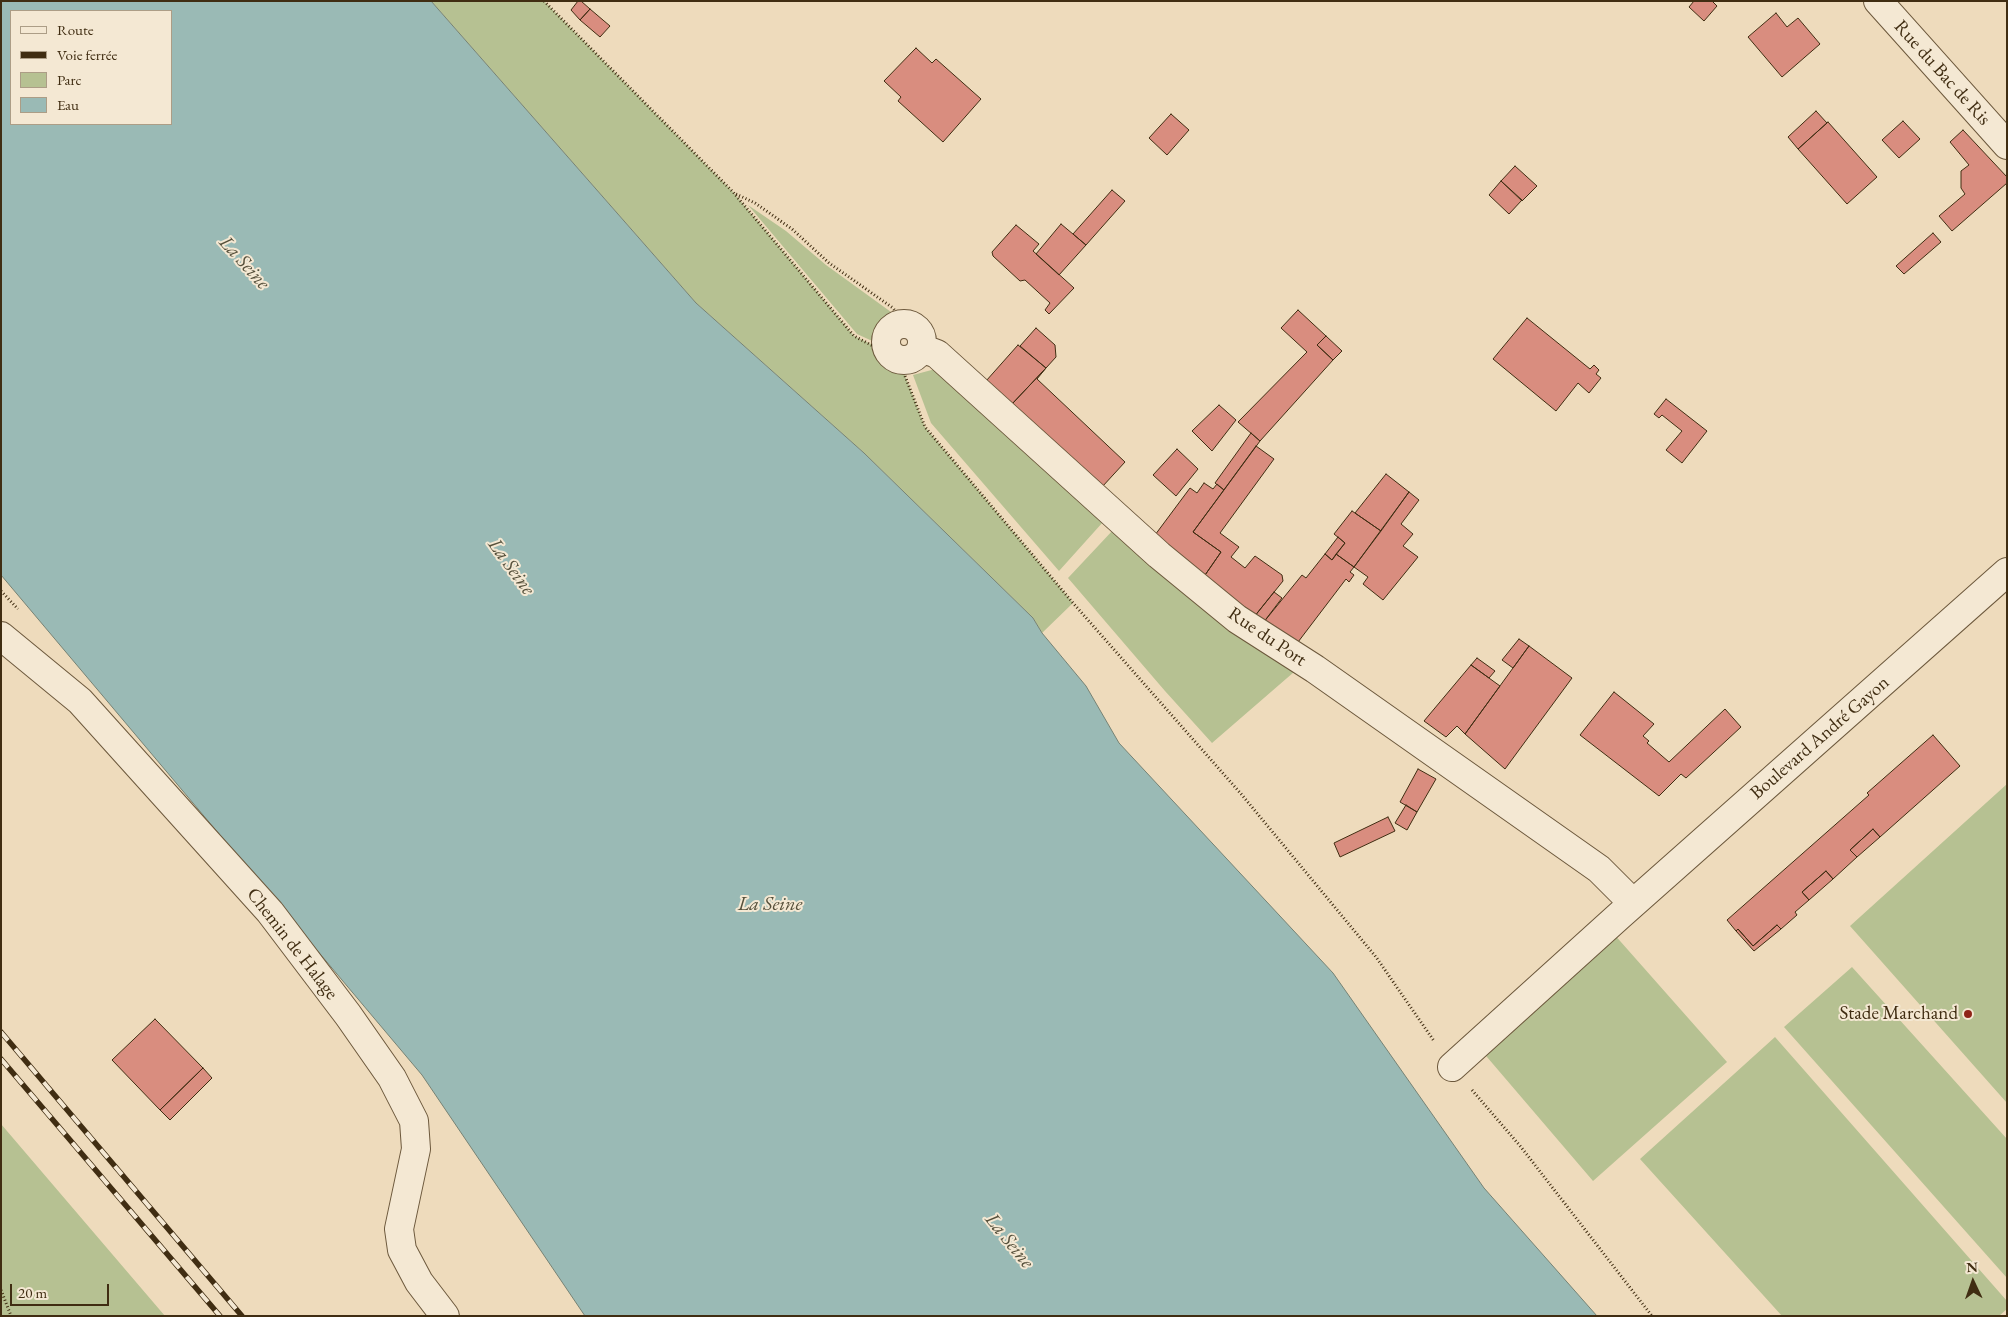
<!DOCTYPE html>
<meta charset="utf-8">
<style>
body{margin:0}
#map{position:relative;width:2008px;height:1317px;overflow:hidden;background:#eedbbc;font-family:"EB Garamond",serif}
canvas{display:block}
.frame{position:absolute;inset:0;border:2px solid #402d12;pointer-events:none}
.legend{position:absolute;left:10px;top:10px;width:162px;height:115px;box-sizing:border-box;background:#f4e8d3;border:1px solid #ac9d86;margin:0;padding:6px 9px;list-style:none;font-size:15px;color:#402d12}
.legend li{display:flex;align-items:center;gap:10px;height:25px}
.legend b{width:25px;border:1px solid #ac9d86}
.north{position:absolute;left:1948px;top:1257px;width:50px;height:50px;-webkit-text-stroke:4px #f4e8d3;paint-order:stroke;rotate:357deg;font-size:14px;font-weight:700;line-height:20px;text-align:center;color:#402d12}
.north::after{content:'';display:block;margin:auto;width:18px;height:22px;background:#402d12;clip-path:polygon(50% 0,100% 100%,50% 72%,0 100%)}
.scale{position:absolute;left:10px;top:1284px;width:99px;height:22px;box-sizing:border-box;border:2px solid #402d12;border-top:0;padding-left:6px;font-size:15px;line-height:18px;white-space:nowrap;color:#402d12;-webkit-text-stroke:4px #f4e8d3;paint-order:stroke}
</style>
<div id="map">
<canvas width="2008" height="1317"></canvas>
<div class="frame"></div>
<ul class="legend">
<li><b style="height:6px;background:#f4e8d3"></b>Route</li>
<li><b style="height:6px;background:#402d12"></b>Voie ferrée</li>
<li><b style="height:14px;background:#b6c192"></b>Parc</li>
<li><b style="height:14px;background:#9abab5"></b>Eau</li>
</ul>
<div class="north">N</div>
<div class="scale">20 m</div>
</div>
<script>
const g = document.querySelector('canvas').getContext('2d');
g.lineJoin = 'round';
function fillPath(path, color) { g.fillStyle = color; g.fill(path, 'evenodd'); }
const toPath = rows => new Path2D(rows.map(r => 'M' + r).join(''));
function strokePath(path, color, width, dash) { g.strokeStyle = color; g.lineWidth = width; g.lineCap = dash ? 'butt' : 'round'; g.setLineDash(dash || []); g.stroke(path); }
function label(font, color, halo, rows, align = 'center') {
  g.font = font + ' "EB Garamond",serif'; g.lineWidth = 4; g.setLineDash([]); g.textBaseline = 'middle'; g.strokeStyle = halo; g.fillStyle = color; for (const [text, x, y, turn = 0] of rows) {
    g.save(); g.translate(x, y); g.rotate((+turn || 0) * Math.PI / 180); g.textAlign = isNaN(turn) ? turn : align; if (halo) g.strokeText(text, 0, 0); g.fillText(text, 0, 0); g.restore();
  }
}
const green = toPath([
 [431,1,544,1,733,192,854,336,888,352,904,373,925,427,1073,603,1042,633,1033,618,864,453,696,303],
 [748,205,786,231,826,265,891,312,896,321,887,327,882,334,881,345,857,334],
 [939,368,1103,522,1059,571,931,423,913,375],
 [1114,529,1294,672,1212,743,1165,691,1068,578],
 [2007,784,2007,1103,1850,926],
 [1613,933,1727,1062,1593,1181,1481,1050],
 [1852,967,2007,1139,2007,1278,1784,1027],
 [1775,1037,2007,1301,2007,1309,1999,1316,1782,1316,1640,1159],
 [1,1124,165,1316,1,1316]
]);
const water = toPath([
 [1,1,431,1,696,303,864,453,1033,618,1042,633,1086,686,1119,743,1333,973,1484,1188,1597,1316,585,1316,422,1075,1,575,1,1],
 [11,11,171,11,171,124,11,124,11,11]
]);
const building = toPath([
 [578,1,581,1,590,9,580,20,571,10,578,1],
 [1694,1,1712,1,1717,6,1704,21,1689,7,1694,1],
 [590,9,610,26,600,37,580,20,590,9],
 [1776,13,1787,27,1798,18,1820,44,1782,77,1748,37,1776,13],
 [916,48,932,63,936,59,981,99,943,142,898,101,901,97,884,81,916,48],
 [1816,111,1827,123,1798,149,1788,137,1816,111],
 [1171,114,1189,130,1167,155,1149,138,1171,114],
 [1903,121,1920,139,1899,158,1882,140,1903,121],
 [1828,122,1877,177,1847,204,1798,149,1828,122],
 [1963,130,2007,177,2007,183,1952,231,1939,216,1965,194,1961,188,1961,171,1969,165,1950,142,1963,130],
 [1515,166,1537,186,1522,201,1501,181,1515,166],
 [1501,181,1522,200,1509,214,1489,195,1501,181],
 [1112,190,1125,201,1086,245,1073,234,1112,190],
 [1061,224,1086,245,1059,275,1036,254,1061,224],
 [1016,225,1039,244,1033,251,1074,288,1049,314,1045,310,1050,303,1025,280,1020,281,993,256,992,252,1016,225],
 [1933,233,1941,242,1904,274,1896,266,1933,233],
 [1298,310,1326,336,1317,345,1333,360,1260,441,1238,422,1307,352,1281,328,1298,310],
 [1527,318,1590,369,1594,365,1599,370,1596,374,1601,378,1589,393,1578,383,1556,411,1493,359,1527,318],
 [1036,328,1055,345,1056,357,1046,368,1020,346,1036,328],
 [1326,336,1342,351,1333,360,1317,345,1326,336],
 [1018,345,1046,368,1012,404,986,381,1018,345],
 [1046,368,1037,379,1125,462,1102,487,1012,404,1046,368],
 [1666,399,1707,431,1682,463,1666,450,1682,431,1662,415,1659,418,1654,414,1666,399],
 [1219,405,1236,420,1212,451,1192,431,1219,405],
 [1251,433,1260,441,1224,490,1215,483,1251,433],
 [1256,446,1274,459,1220,533,1239,547,1231,557,1245,568,1255,556,1282,575,1283,581,1254,617,1203,578,1221,552,1193,532,1256,446],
 [1177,449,1198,469,1176,496,1153,475,1177,449],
 [1386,474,1409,492,1381,531,1355,513,1386,474],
 [1204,483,1213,489,1217,484,1224,490,1193,532,1221,552,1203,578,1155,535,1190,488,1197,493,1204,483],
 [1409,492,1419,500,1401,524,1413,534,1403,546,1418,557,1383,600,1363,584,1368,577,1354,567,1409,492],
 [1352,511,1381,531,1354,567,1336,554,1345,543,1334,534,1352,511],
 [1338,537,1345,543,1332,560,1325,554,1338,537],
 [1325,554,1332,560,1336,554,1354,567,1350,572,1354,575,1349,582,1346,579,1295,646,1263,623,1302,575,1306,578,1325,554],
 [1274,592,1282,598,1263,623,1254,617,1274,592],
 [1519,639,1529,646,1513,668,1502,660,1519,639],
 [1529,646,1572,678,1505,769,1465,734,1529,646],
 [1477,658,1495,671,1489,678,1471,665,1477,658],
 [1471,665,1500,686,1465,734,1457,726,1446,737,1424,721,1471,665],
 [1614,692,1654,724,1643,736,1649,741,1647,743,1669,762,1725,709,1741,727,1686,778,1681,774,1659,796,1580,735,1614,692],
 [1933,735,1960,766,1880,837,1873,829,1850,850,1857,857,1833,879,1826,871,1802,892,1809,900,1795,912,1797,915,1781,929,1777,925,1753,946,1738,929,1736,931,1727,920,1869,795,1867,793,1933,735],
 [1418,769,1436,779,1417,812,1400,802,1418,769],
 [1406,805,1417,812,1407,830,1395,823,1406,805],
 [1388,817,1395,831,1340,857,1334,843,1388,817],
 [1873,829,1880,837,1857,857,1850,850,1873,829],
 [1826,871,1833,879,1809,900,1802,892,1826,871],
 [1777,925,1781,929,1754,951,1736,931,1738,929,1753,946,1777,925],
 [155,1019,203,1068,160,1110,112,1060,155,1019],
 [203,1068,212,1078,170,1120,160,1110,203,1068]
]);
const path = toPath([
 [544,1,733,192,854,336,892,356],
 [736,194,755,203,792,229,829,263,893,308,903,323],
 [905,376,925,427,1073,603,1242,795,1376,957,1434,1041],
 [1,591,18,609],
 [1472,1090,1521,1147,1652,1316],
 [1,1290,11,1316]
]);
const minor = toPath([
 [1878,1,2007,145],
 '886 342a18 18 0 1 1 36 0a18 18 0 1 1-36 0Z',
 [921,348,937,354,1159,555,1237,619,1315,669,1599,869,1633,903],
 [1,636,80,701,270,912,348,1015,392,1078,414,1121,416,1149,399,1229,402,1250,419,1282,445,1316],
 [1452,1067,1619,916,2007,572]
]);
const rail = toPath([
 [1,1032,242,1316],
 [1,1059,220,1316]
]);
const markers = [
 [1968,1014,5,"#8f2418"]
];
const streetNames = [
 ["Rue du Bac de Ris",1942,73,48],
 ["Rue du Port",1267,637,34],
 ["Boulevard André Gayon",1820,738,-41],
 ["Chemin de Halage",292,944,52]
];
const poiNames = [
 ["Stade Marchand",1958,1014]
];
const waterNames = [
 ["La Seine",244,263,48],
 ["La Seine",511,567,54],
 ["La Seine",770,905],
 ["La Seine",1009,1241,51]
];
fillPath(green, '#b6c192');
fillPath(water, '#9abab5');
strokePath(water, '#768274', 1);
fillPath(building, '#d98d7f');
strokePath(building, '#402d12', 1);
strokePath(minor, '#6c583c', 30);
strokePath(path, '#402d12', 3, [1, 2.5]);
strokePath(minor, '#f4e8d3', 28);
strokePath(rail, '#402d12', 5.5);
strokePath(rail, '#f4e8d3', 4, [11]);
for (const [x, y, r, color] of markers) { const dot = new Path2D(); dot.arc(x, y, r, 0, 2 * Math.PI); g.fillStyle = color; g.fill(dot); strokePath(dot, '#f4e8d3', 2); }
label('19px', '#402d12', '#f4e8d3', streetNames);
label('19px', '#402d12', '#f4e8d3', poiNames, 'right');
label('italic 20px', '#56503b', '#f4e8d3', waterNames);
</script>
